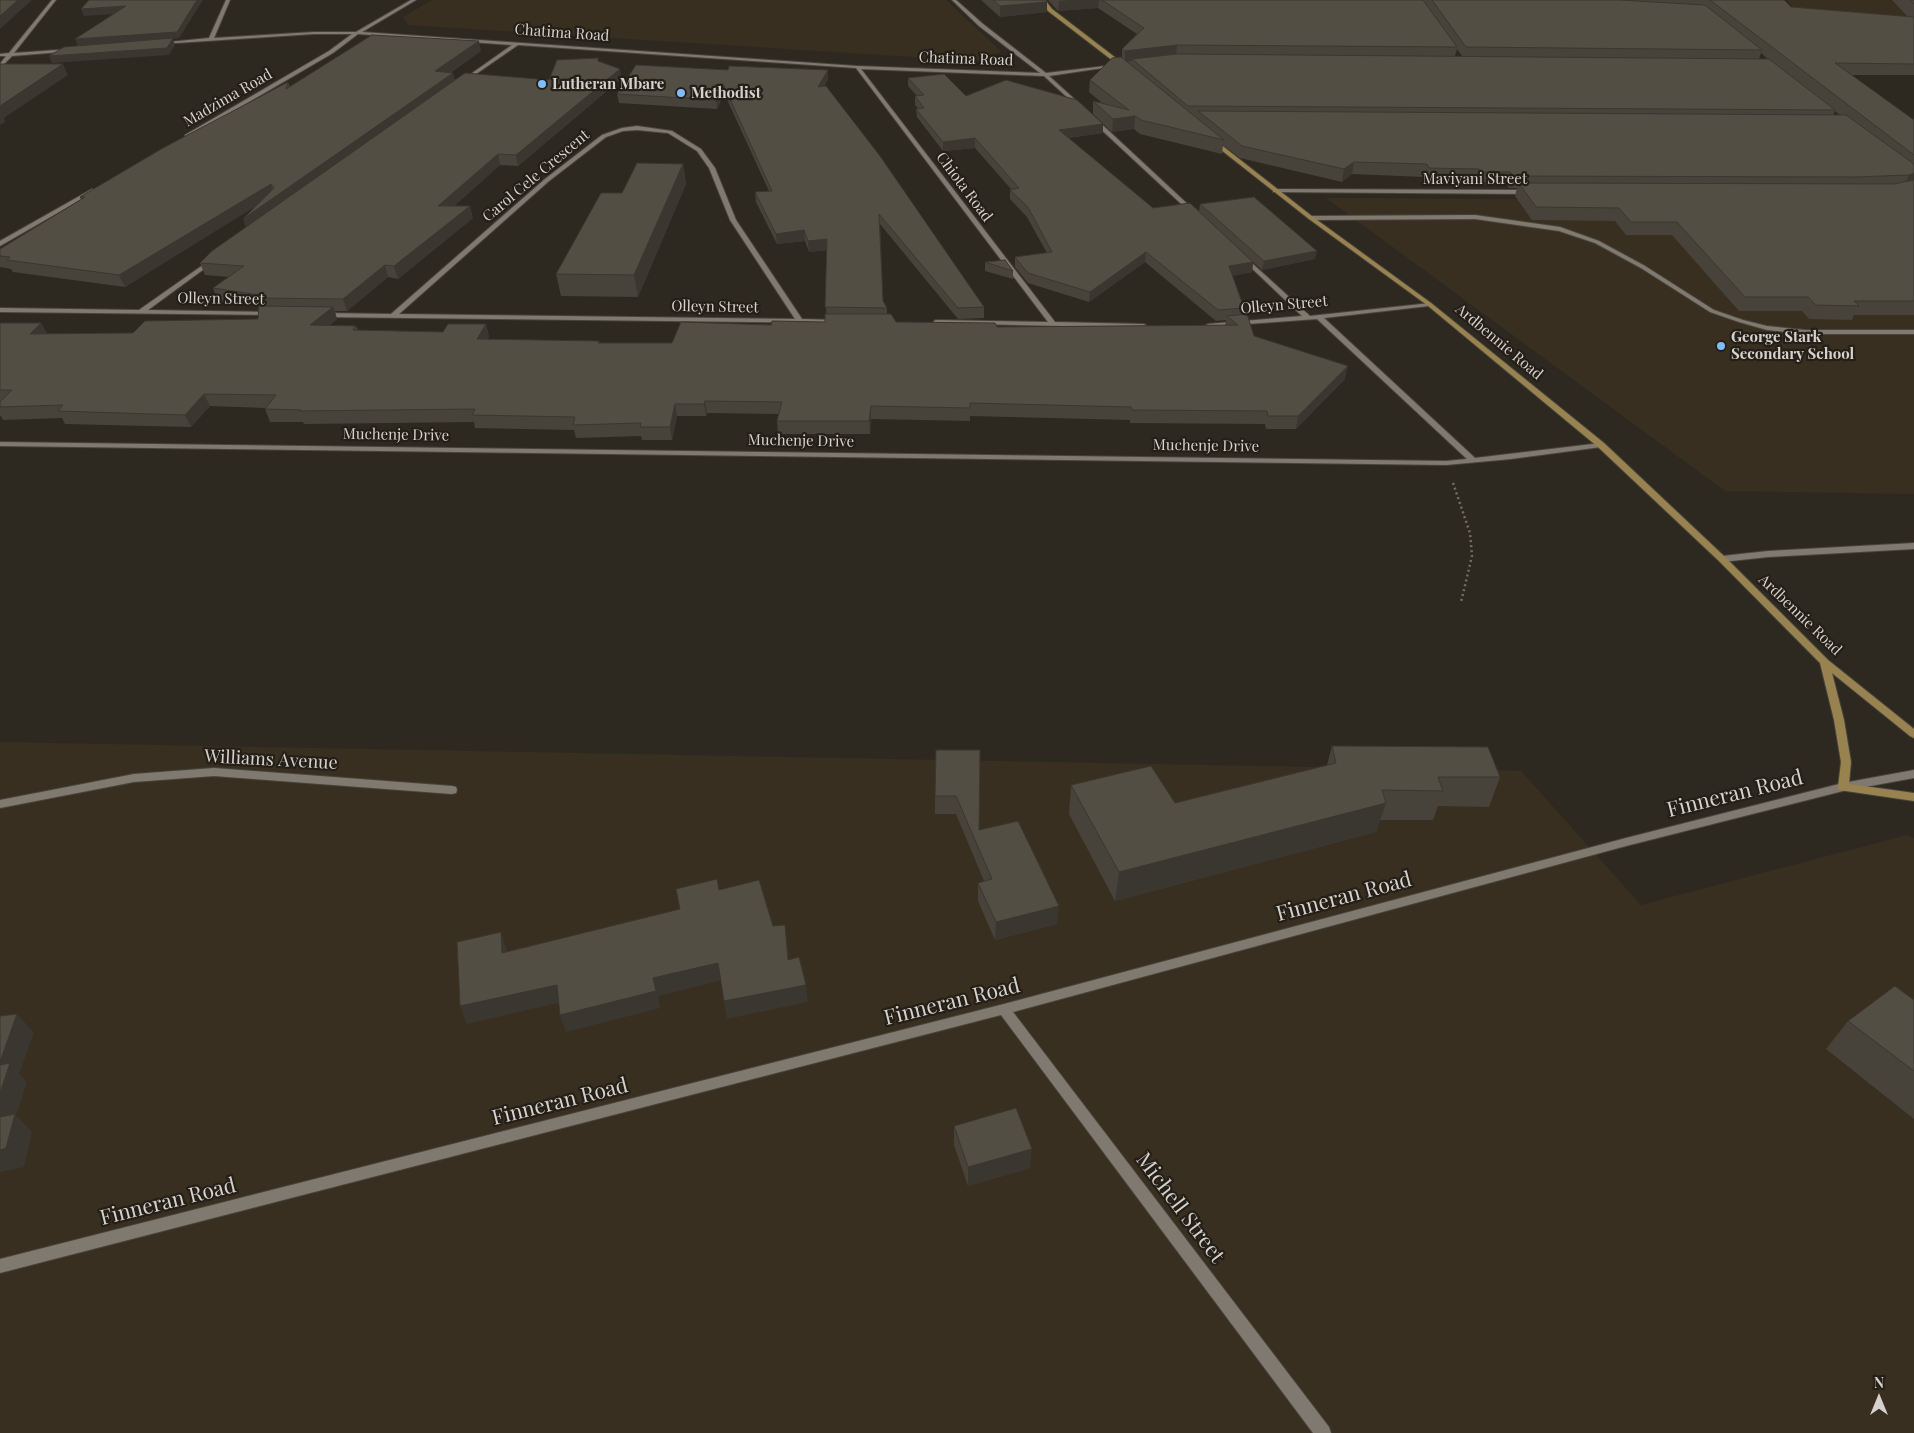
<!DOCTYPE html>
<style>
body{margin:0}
#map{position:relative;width:1914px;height:1433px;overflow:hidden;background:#2e2920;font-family:"Playfair Display",serif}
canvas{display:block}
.north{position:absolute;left:1854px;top:1373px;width:50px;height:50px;-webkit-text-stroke:4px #241f17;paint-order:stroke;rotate:0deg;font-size:14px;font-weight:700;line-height:20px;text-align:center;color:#d5d1cc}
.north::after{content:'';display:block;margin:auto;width:18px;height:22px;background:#d5d1cc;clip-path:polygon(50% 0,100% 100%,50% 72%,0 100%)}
</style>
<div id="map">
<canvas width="1914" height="1433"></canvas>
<div class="north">N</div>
</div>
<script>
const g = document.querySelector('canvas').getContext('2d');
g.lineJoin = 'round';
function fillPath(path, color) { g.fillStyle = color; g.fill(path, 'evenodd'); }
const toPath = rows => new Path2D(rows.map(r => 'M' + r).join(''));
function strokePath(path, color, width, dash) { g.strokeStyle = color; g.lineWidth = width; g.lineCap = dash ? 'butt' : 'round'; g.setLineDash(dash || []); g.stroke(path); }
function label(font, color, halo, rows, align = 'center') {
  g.font = font + ' "Playfair Display",serif'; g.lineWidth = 4.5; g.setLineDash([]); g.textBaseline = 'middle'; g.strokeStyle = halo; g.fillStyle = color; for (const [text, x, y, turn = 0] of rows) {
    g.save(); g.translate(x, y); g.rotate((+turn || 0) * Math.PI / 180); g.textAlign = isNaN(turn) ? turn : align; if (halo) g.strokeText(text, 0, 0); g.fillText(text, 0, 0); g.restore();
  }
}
const built = toPath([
 [432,0,946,0,1002,52,988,55,993,62,408,25,403,17],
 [1787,0,1914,0,1914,32,1793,8],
 [1326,198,1914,202,1914,494,1725,491],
 [0,742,1521,771,1641,905,1907,835,1914,838,1914,1433,0,1433]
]);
const path = toPath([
 [1453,483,1470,533,1472,556,1461,602]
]);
const lane = toPath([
 [1475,215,1560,227,1599,241,1645,266,1714,310,1743,320,1767,326,1805,330,1914,330,1914,334,1805,334,1767,330,1739,322,1710,312,1641,268,1595,243,1559,231,1475,219,1311,220,1308,218,1311,216,1475,215],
 [1914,543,1914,549,1768,557,1722,562,1718,559,1722,556,1768,551,1914,543]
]);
const street = toPath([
 [52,0,56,0,14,53,71,49,73,51,12,56,0,68,0,64,6,56,0,56,0,54,9,53,52,0],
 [226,0,230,0,214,38,314,32,356,32,411,0,416,0,362,32,857,66,1040,73,979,26,952,0,956,0,983,24,1046,73,1114,65,1116,66,1049,76,1082,106,1080,109,1044,76,861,69,1055,322,1144,324,1147,326,1144,328,934,323,934,321,936,320,1048,322,856,68,518,45,463,83,461,81,512,45,358,34,333,53,189,137,185,137,185,135,329,51,352,34,314,34,161,44,159,43,209,38,226,0],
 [1092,119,1096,119,1195,211,1195,213,1191,213,1092,121,1092,119],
 [637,126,672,131,701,149,715,168,736,220,802,319,836,320,838,321,838,323,323,317,320,315,323,313,391,314,545,179,602,135,622,128,637,126],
 [637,130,668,133,697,151,709,168,730,220,795,319,399,314,549,181,606,137,623,131,637,130],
 [92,189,95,191,94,192,0,246,0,241,92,189],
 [1275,189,1529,190,1532,192,1529,194,1273,192,1273,190,1275,189],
 [1243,255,1310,316,1431,303,1431,305,1429,306,1324,318,1475,458,1601,443,1605,445,1601,447,1511,459,1446,465,0,446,0,442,1446,461,1467,459,1317,319,1206,327,1205,326,1208,324,1302,316,1241,258,1240,257,1243,255],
 [213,258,216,260,215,261,148,310,271,312,273,313,273,315,0,312,0,308,139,310,213,258],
 [214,768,452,786,456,787,457,790,456,793,452,794,214,776,134,782,0,808,0,800,134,774,214,768],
 [1914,770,1914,778,1843,791,1626,846,1013,1012,1329,1427,1331,1433,1313,1433,1001,1015,0,1273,0,1259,1004,1004,1626,838,1843,783,1914,770]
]);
const secondary = toPath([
 [1041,0,1045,0,1052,9,1125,65,1125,67,1121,67,1048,11,1041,0],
 [1211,140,1215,140,1313,217,1431,303,1604,443,1725,557,1828,660,1914,729,1914,738,1910,736,1832,673,1844,720,1851,762,1849,784,1914,793,1914,801,1839,790,1838,787,1841,762,1834,720,1820,663,1719,561,1598,447,1427,305,1309,219,1211,142,1211,140]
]);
const wall = toPath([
 [981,0,1046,0,1047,2,1047,12,1000,17],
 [1048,0,1784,0,1791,7,1908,17,1892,0,1914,0,1914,75,1851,75,1914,120,1914,315,1854,315,1852,320,1809,319,1802,311,1739,311,1672,235,1626,235,1615,221,1532,220,1515,196,1517,188,1509,188,1507,185,1478,185,1476,181,1426,180,1424,177,1352,174,1342,182,1240,158,1223,145,1222,154,1140,134,1134,129,1112,132,1093,114,1093,101,1102,103,1089,92,1090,80,1122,57,1122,49,1137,34,1098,8,1058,11],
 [1457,49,1462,56,1455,56],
 [1761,53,1768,59,1759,59],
 [1835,111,1840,115,1833,115],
 [481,51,450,73,455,80,549,80,598,61,620,69,621,79,518,166,500,165,454,206,473,218,398,279,388,277,347,311,335,311,337,319,330,325,356,326,358,330,443,332,486,324,489,337,487,340,599,341,600,343,672,343,771,325,825,322,826,314,827,250,809,252,805,241,777,244,756,202,755,192,769,191,724,93,717,109,619,103,617,94,728,70,828,70,828,79,824,86,984,307,984,318,958,319,880,224,883,301,887,308,887,314,896,322,997,327,1225,325,1226,320,1216,321,1145,262,1089,302,1028,283,1015,267,1015,257,1047,253,1027,217,1010,199,1010,190,1011,189,975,148,943,151,917,117,916,109,918,108,915,105,915,96,917,96,908,86,908,78,966,96,1103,124,1103,133,1068,138,1153,208,1253,262,1252,272,1232,276,1244,308,1243,315,1254,336,1345,379,1296,429,1266,429,1265,424,1130,423,1130,420,970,416,970,421,871,419,870,434,778,434,777,421,778,414,707,413,706,416,677,416,672,440,642,440,641,436,576,438,574,430,475,428,474,422,304,424,303,422,270,422,265,409,265,408,210,406,191,427,65,424,62,418,3,420,0,415,0,323,41,323,47,334,133,333,258,319,259,306,218,301,213,288,229,277,205,275,200,263,246,227,254,207,125,287,13,272,11,269,0,267,0,249,81,200,80,197,288,82,290,87],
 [683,164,686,184,638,297,561,296,556,274,622,193],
 [1200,204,1315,259,1262,270,1199,212],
 [985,262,1013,271,1013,279,985,271],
 [1332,746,1500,777,1489,807,1438,806,1433,820,1380,820,1376,832,1115,901,1069,814,1071,785,1175,803,1327,765],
 [980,750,979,830,1057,924,995,940,978,901,978,883,984,881,956,814,935,814,935,796],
 [1914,1000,1914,1119,1826,1049,1848,1021],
 [954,1126,1030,1168,968,1186,954,1145]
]);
const shadedWall = toPath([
 [18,0,32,0,0,29,0,16],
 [197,0,203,0,179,38,173,39,175,45,169,55,52,63,49,56,78,46,75,39],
 [1070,0,1099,0,1098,8,1058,11,1059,1],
 [1047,2,1047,12,1000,17,1000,6],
 [126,6,128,13,84,16,81,9],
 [479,41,481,51,437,81,435,71],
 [1177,45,1176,56,1132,59,1132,61,1125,62,1125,51],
 [63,64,68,75,4,118,5,122,0,125,0,106],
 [620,69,621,79,518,166,516,155],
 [828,70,828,79,819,96,818,87],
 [453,73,456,83,247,231,243,219],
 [723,84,724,93,717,109,716,100],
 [1135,116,1134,129,1112,132,1113,119],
 [1103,124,1103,133,1059,139,1059,130],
 [975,138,975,148,943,151,943,142],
 [498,154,500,165,442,217,438,206],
 [1354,162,1352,174,1342,182,1344,169],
 [683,164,686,184,638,297,634,275],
 [1914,173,1914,182,1903,187,1909,175],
 [271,184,274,195,125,287,119,275],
 [470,206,473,218,398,279,394,266],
 [804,230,805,241,777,244,776,234],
 [827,239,828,250,809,252,808,241],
 [1317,251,1315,259,1262,270,1264,261],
 [1146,252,1145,262,1089,302,1090,292],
 [1253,262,1252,272,1228,277,1229,266],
 [385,265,388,277,347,311,343,299],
 [333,307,337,319,315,337,310,325],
 [41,323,47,335,30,334],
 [486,324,489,337,480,352,477,339],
 [1348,366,1345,379,1296,429,1298,416],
 [204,394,210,406,191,427,185,415],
 [705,401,707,413,706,416,704,404],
 [675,404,677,416,672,440,670,427],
 [871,406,871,419,870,434,869,421],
 [1386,803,1376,832,1115,901,1119,872],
 [1059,906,1057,924,995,940,996,922],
 [785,925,787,942,791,977,788,960],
 [501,932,507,950,509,970,502,953],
 [718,963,722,980,658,996,660,1008,566,1032,560,1015,653,978],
 [557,985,562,1002,467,1024,460,1006],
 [806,985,808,1002,727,1019,724,1001],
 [17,1014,34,1033,19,1074,27,1082,16,1115,32,1132,24,1167,0,1172,0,1062],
 [1032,1149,1030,1168,968,1186,968,1167]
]);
const building = toPath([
 [0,0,18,0,0,16,0,0],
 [89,0,197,0,177,32,75,39,126,6,81,9,89,0],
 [993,0,1046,0,1047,2,1000,6,993,0],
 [1102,0,1423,0,1457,47,1177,45,1125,51,1122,49,1144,28,1102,0],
 [1432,0,1620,0,1705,5,1762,50,1466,47,1432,0],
 [1710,0,1784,0,1791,7,1914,17,1914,64,1835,63,1914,120,1914,155,1710,0],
 [1910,0,1914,0,1914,4,1910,0],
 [372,35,479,41,435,71,453,73,243,219,274,188,271,184,119,275,7,260,10,257,0,256,0,249,85,197,80,197,163,148,288,82,286,89,372,35],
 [173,38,167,48,49,56,64,47,173,38],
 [1177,54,1769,59,1835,110,1188,106,1132,59,1177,54],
 [1121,57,1224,140,1141,120,1135,116,1113,119,1093,101,1129,110,1090,80,1112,58,1121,57],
 [598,58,598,61,620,69,516,155,498,154,438,206,470,206,394,266,385,265,343,299,259,298,259,295,213,288,244,266,200,263,212,251,465,73,549,80,557,60,598,58],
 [0,64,63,64,0,106,0,64],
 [636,65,728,70,729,66,828,70,818,87,826,86,880,156,984,307,958,308,879,214,883,301,887,308,825,307,827,239,808,241,804,230,776,234,755,192,772,191,723,84,716,100,617,94,636,65],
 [944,74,966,96,1006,80,1077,100,1103,124,1059,130,1153,208,1190,203,1253,262,1229,266,1244,308,1218,310,1146,252,1090,292,1028,273,1015,257,1052,252,1028,207,1010,190,1019,188,975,138,943,142,916,109,924,108,915,96,924,95,908,78,944,74],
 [1198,111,1846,115,1914,164,1914,173,1909,175,1855,177,1513,176,1510,172,1481,172,1479,169,1429,168,1427,164,1354,162,1344,169,1242,146,1198,111],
 [637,163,683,164,634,275,556,274,601,193,622,193,637,163],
 [1914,180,1914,301,1854,301,1859,306,1816,305,1808,297,1745,297,1677,222,1631,222,1619,208,1536,207,1519,183,1894,184,1914,180],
 [1254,197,1317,251,1264,261,1200,204,1254,197],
 [1005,260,1013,271,985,262,1005,260],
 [259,306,333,307,310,325,356,326,353,330,443,332,448,324,486,324,477,339,599,341,598,343,672,343,681,322,771,325,772,321,825,322,825,314,891,314,896,322,995,323,997,327,1238,325,1227,316,1247,314,1254,336,1348,366,1298,416,1268,416,1267,411,1132,410,1131,407,970,403,970,408,871,406,869,421,777,421,782,402,705,401,704,404,675,404,670,427,640,427,641,423,573,425,575,417,472,415,475,409,299,411,301,410,265,409,276,395,204,394,185,415,58,411,63,405,0,407,0,402,12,390,0,390,0,323,41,323,30,334,133,333,145,321,258,319,259,306],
 [1332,746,1488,747,1500,777,1438,777,1443,791,1382,790,1386,803,1119,872,1071,785,1151,766,1175,803,1336,763,1332,746],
 [936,750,980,750,979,830,1018,821,1059,906,996,922,978,883,992,879,956,796,935,796,936,750],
 [717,879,719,890,759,880,773,926,785,925,788,960,799,957,806,985,724,1001,718,963,653,978,656,991,560,1015,557,985,460,1006,457,942,501,932,502,953,680,909,676,889,717,879],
 [1895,986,1914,1000,1914,1071,1848,1021,1895,986],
 [17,1014,0,1062,0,1016,17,1014],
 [10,1063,0,1093,0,1065,10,1063],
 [1016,1108,1032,1149,968,1167,954,1126,1016,1108],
 [15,1114,6,1148,0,1150,0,1117,15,1114]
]);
const markers = [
 [542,84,5,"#81bcfa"],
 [681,93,5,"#81bcfa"],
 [1721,346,5,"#81bcfa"]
];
const farStreetnames = [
 ["Chatima Road",562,33,4],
 ["Chatima Road",966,59,2],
 ["Madzima Road",228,98,-30],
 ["Carol Cele Crescent",536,176,-40],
 ["Maviyani Street",1475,179],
 ["Chiota Road",964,187,53],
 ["Olleyn Street",221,299,1],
 ["Olleyn Street",1284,305,-5],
 ["Olleyn Street",715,307,1],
 ["Ardbennie Road",1499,342,40],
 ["Muchenje Drive",396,435,1],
 ["Muchenje Drive",801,441,1],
 ["Muchenje Drive",1206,446,1],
 ["Ardbennie Road",1800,615,44]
];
const farPoinames = [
 ["Lutheran Mbare",552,84],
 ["Methodist",691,93],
 ["George Stark",1731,337],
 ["Secondary School",1731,354]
];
const streetNames = [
 ["Williams Avenue",271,760,3]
];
const nearStreetnames = [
 ["Finneran Road",1735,794,-14],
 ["Finneran Road",1344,897,-15],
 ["Finneran Road",952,1002,-14],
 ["Finneran Road",560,1102,-14],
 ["Finneran Road",168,1202,-14],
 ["Michell Street",1180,1208,53]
];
fillPath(built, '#382f21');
strokePath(lane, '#48443c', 2);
strokePath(street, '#48443c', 2);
strokePath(secondary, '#48443c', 2);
strokePath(path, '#716c65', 2.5, [2, 3]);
fillPath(lane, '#80796f');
fillPath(street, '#80796f');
fillPath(secondary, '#988250');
fillPath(wall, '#47433a');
fillPath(shadedWall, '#3a3730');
fillPath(building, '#534e44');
strokePath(building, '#3a3730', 1);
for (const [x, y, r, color] of markers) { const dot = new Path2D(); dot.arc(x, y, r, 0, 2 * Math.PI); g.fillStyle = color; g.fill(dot); strokePath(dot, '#241f17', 2); }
label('15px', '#d5d1cc', '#241f17', farStreetnames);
label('bold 15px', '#d5d1cc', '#241f17', farPoinames, 'left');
label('18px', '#d5d1cc', '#241f17', streetNames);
label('21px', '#d5d1cc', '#241f17', nearStreetnames);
</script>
